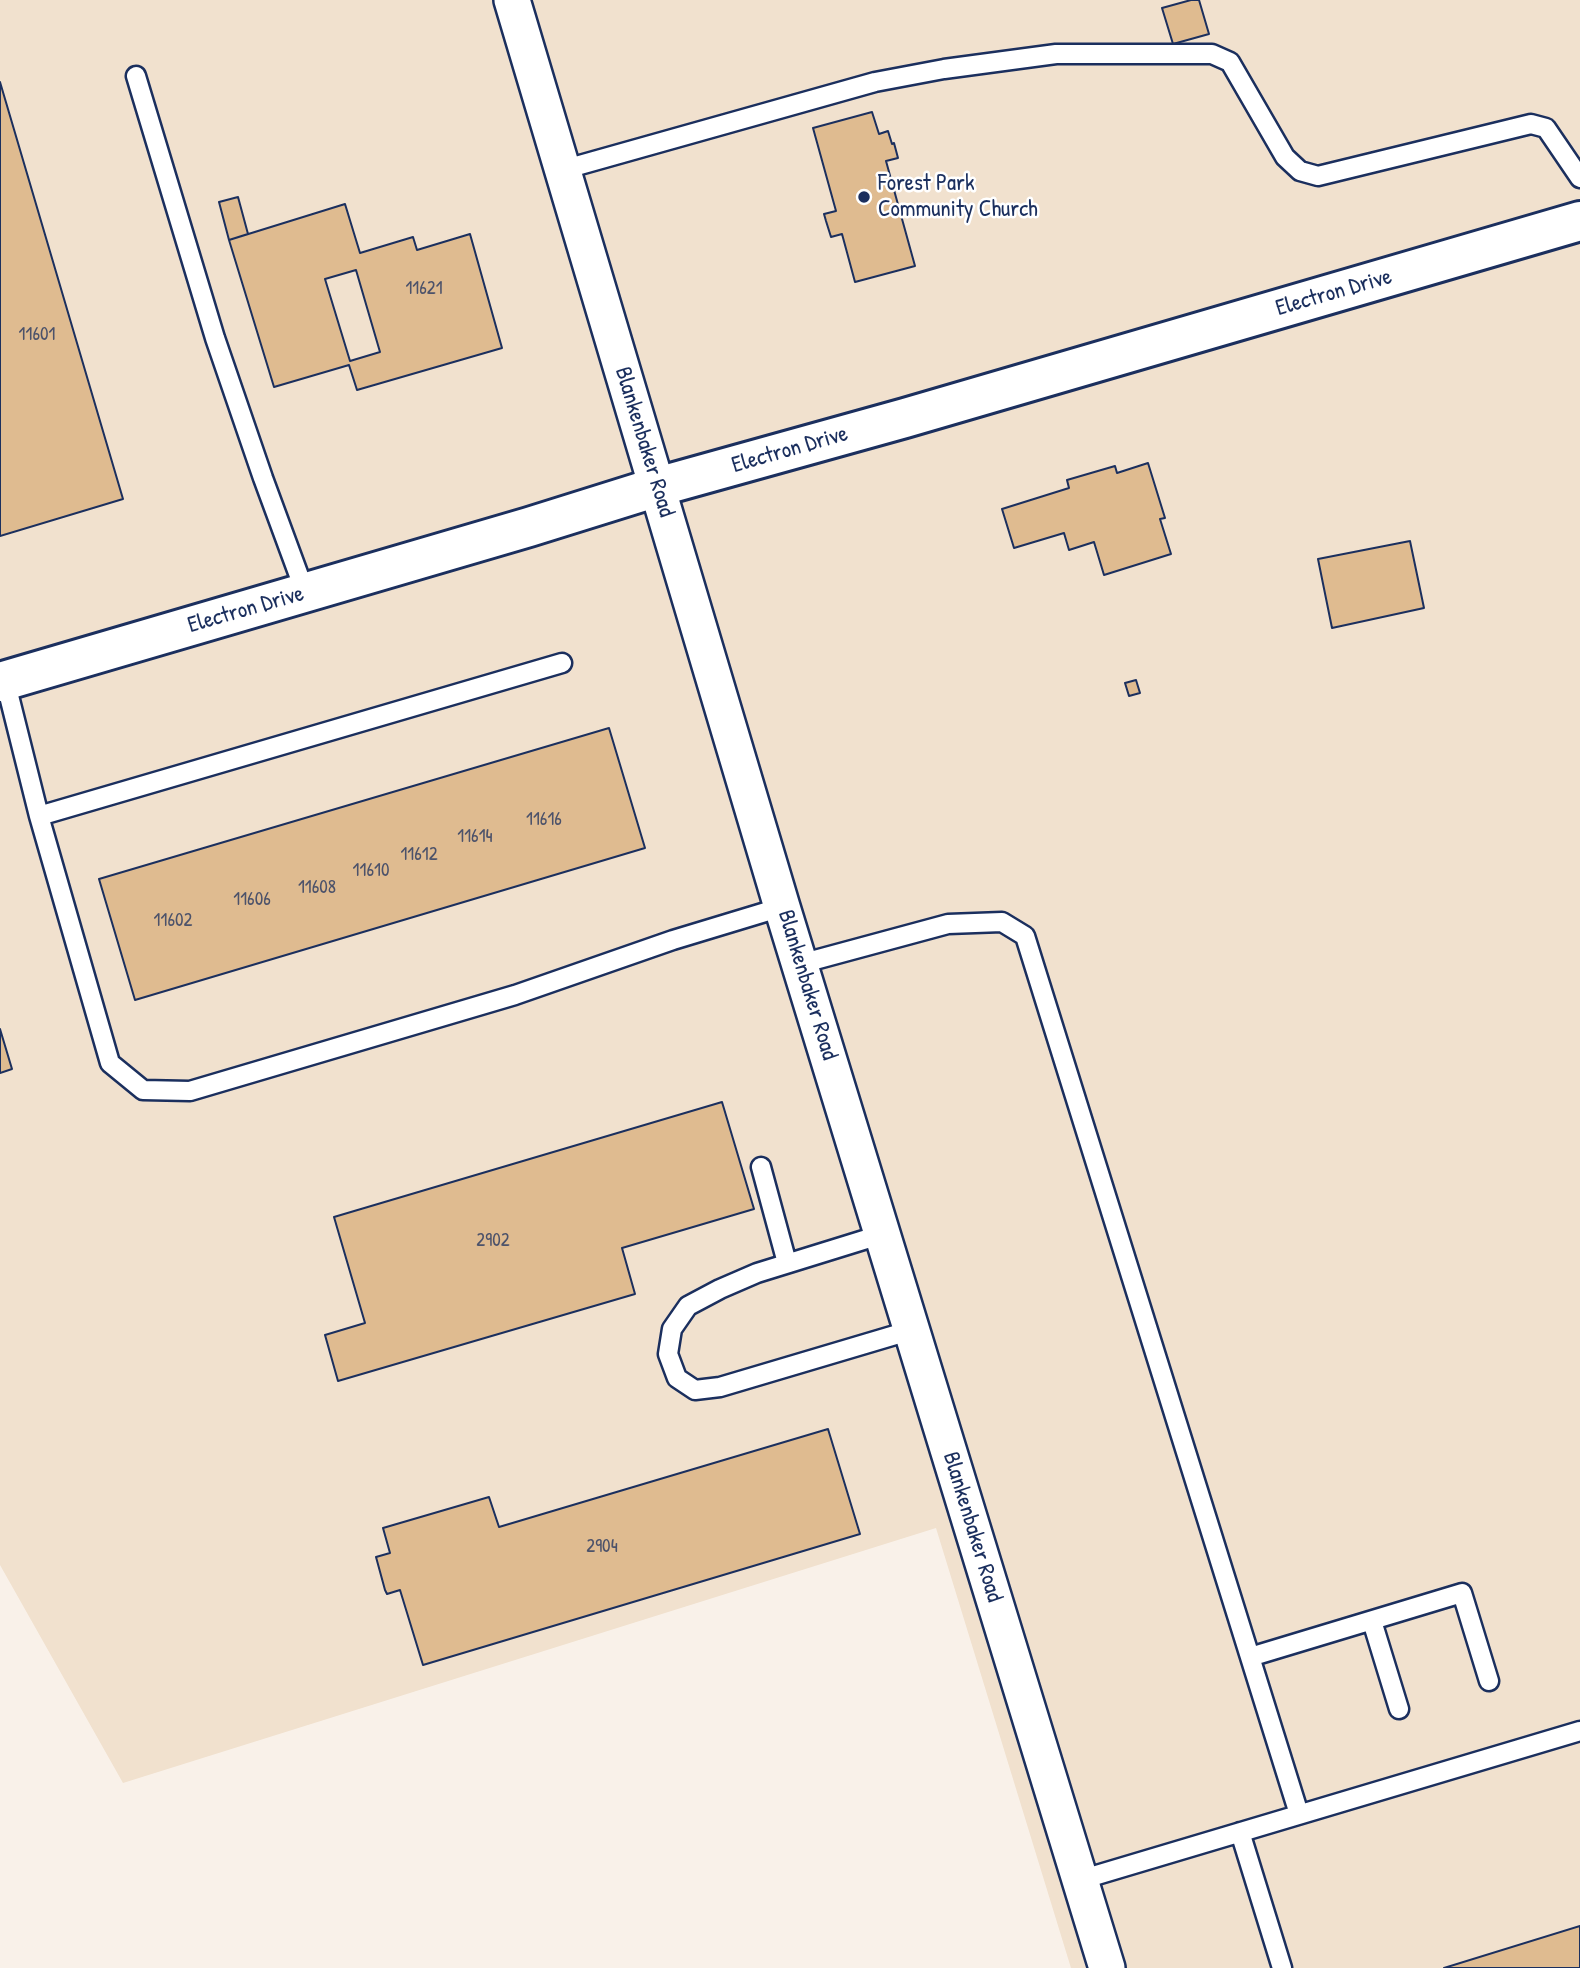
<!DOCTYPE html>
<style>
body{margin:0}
canvas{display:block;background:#f9f1e9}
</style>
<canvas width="1580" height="1968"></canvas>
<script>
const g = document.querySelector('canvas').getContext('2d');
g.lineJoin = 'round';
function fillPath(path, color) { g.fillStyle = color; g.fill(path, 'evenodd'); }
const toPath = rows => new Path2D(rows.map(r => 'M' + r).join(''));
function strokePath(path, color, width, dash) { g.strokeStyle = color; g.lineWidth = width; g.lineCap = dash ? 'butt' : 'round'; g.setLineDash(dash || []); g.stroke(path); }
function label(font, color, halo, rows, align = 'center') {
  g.font = font + ' "Patrick Hand",sans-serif'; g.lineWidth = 5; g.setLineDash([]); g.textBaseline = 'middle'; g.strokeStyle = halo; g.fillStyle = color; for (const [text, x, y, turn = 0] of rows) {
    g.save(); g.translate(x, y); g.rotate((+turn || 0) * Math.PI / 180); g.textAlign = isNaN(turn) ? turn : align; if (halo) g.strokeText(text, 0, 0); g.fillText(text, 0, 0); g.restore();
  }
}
const built = toPath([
 [0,0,1580,0,1580,1968,1071,1968,936,1528,123,1783,0,1565]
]);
const building = toPath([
 [1191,0,1199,0,1209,34,1173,44,1162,8,1191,0],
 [0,82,123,499,0,536,0,82],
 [872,112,879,134,888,131,892,144,894,143,898,158,886,161,915,266,855,282,842,234,831,237,826,221,824,214,836,211,813,128,872,112],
 [238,197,248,234,229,240,219,202,238,197],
 [345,204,360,253,413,237,417,250,470,234,502,348,357,390,349,365,274,387,229,240,345,204],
 [356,270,380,352,350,361,325,279,356,270],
 [1148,463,1165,518,1160,519,1171,554,1104,575,1094,542,1069,550,1064,533,1014,548,1002,509,1069,488,1067,480,1115,466,1117,473,1148,463],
 [1410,541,1424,608,1332,628,1318,559,1410,541],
 [1136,680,1140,693,1129,696,1125,683,1136,680],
 [609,728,645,848,135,1000,99,879,609,728],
 [0,1029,12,1069,0,1073,0,1029],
 [722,1102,754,1209,622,1248,635,1294,338,1381,325,1335,365,1323,334,1217,722,1102],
 [828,1429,860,1534,423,1665,400,1590,387,1594,385,1590,376,1557,390,1553,383,1528,489,1497,499,1527,828,1429],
 [1580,1926,1580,1968,1444,1968,1580,1926]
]);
const lane = toPath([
 [136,76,215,338,263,478,305,592],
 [562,170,875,82,944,69,1056,54,1212,54,1230,62,1285,157,1300,171,1318,176,1531,124,1546,128,1580,178],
 [5,680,39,816,110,1063,143,1090,190,1091,515,995,673,940,782,907],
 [39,816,562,663],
 [800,964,948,924,1002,922,1025,936,1299,1814],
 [761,1167,787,1263],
 [883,1234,757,1273,720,1289,688,1306,672,1329,668,1354,677,1378,695,1390,720,1387,912,1330],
 [1372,1621,1399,1709],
 [1250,1657,1462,1593,1489,1681],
 [1240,1832,1282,1968],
 [1080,1880,1580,1731]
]);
const street = toPath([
 [512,0,782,907,1107,1968]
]);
const secondary = toPath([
 [0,682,529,527,657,487,905,418,1580,221]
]);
const markers = [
 [864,197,7,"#1b2f5e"]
];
const numberNames = [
 ["11621",424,289],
 ["11601",37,335],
 ["11616",544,820],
 ["11614",475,837],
 ["11612",419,855],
 ["11610",371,871],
 ["11608",317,888],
 ["11606",252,900],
 ["11602",173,921],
 ["2902",493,1241],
 ["2904",602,1547]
];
const poiNames = [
 ["Forest Park",878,184],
 ["Community Church",878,210]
];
const streetNames = [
 ["Electron Drive",1334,293,-16],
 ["Blankenbaker Road",644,442,73],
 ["Electron Drive",790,450,-16],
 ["Electron Drive",246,610,-16],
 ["Blankenbaker Road",807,985,73],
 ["Blankenbaker Road",972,1527,73]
];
fillPath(built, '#f1e1ce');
fillPath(building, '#dfbb90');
strokePath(building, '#1b2f5e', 2);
strokePath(lane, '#1b2f5e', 23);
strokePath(street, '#1b2f5e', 40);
strokePath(secondary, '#1b2f5e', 44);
strokePath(lane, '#fff', 18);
strokePath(street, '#fff', 35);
strokePath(secondary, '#fff', 38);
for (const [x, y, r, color] of markers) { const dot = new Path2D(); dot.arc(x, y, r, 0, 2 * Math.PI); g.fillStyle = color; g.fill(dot); strokePath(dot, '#fff', 2.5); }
label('19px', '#4c526a', null, numberNames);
label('23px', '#1b2f5e', '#fff', poiNames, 'left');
label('23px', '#1b2f5e', '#fff', streetNames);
</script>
